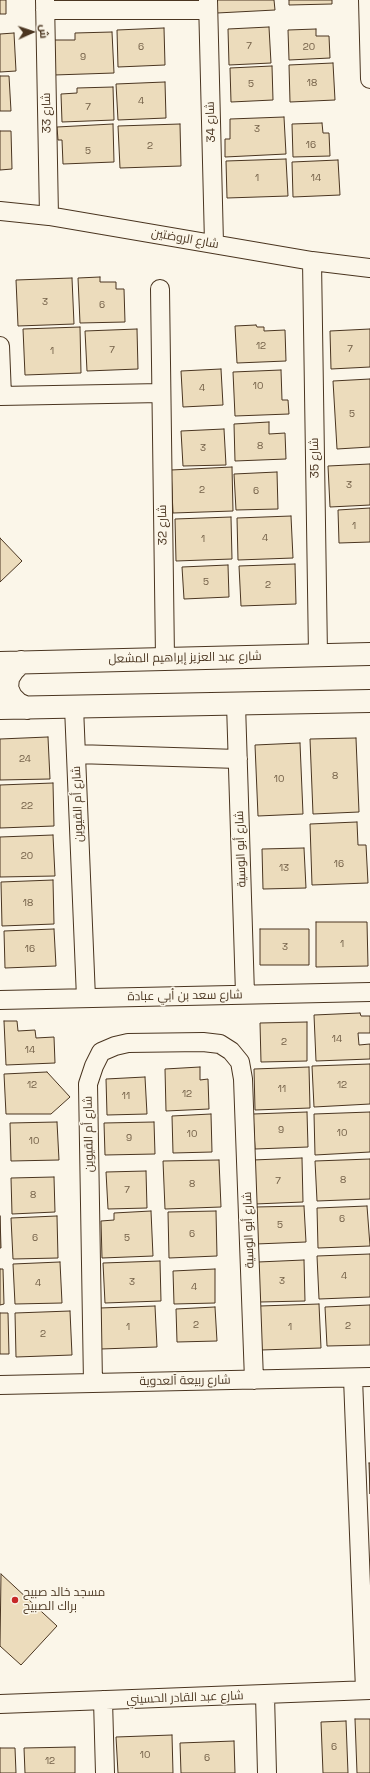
<!DOCTYPE html>
<meta charset="utf-8">
<style>
body{margin:0}
#map{position:relative;width:370px;height:1773px;overflow:hidden;background:#fbf6e9;font-family:"Space Grotesk",Cairo,sans-serif}
canvas{display:block}
.north{position:absolute;left:12px;top:12px;width:40px;height:40px;-webkit-text-stroke:3px #fbf6e9;paint-order:stroke;rotate:87deg;font-size:11px;font-weight:700;line-height:16px;text-align:center;color:#4a3520}
.north::after{content:'';display:block;margin:auto;width:14px;height:18px;background:#4a3520;clip-path:polygon(50% 0,100% 100%,50% 72%,0 100%)}
</style>
<div id="map">
<canvas width="370" height="1773"></canvas>
<div class="north">ش</div>
</div>
<script>
const g = document.querySelector('canvas').getContext('2d');
g.lineJoin = 'round';
function fillPath(path, color) { g.fillStyle = color; g.fill(path, 'evenodd'); }
const toPath = rows => new Path2D(rows.map(r => 'M' + r).join(''));
function strokePath(path, color, width, dash) { g.strokeStyle = color; g.lineWidth = width; g.lineCap = dash ? 'butt' : 'round'; g.setLineDash(dash || []); g.stroke(path); }
function label(font, color, halo, rows, align = 'center') {
  g.font = font + ' "Space Grotesk",Cairo,sans-serif'; g.lineWidth = 3; g.setLineDash([]); g.textBaseline = 'middle'; g.strokeStyle = halo; g.fillStyle = color; for (const [text, x, y, turn = 0] of rows) {
    g.save(); g.translate(x, y); g.rotate((+turn || 0) * Math.PI / 180); g.textAlign = isNaN(turn) ? turn : align; if (halo) g.strokeText(text, 0, 0); g.fillText(text, 0, 0); g.restore();
  }
}
const building = toPath([
 [0,0,6,0,6,14,0,14,0,0],
 [217,0,274,0,275,10,217,13,217,0],
 [289,0,332,0,332,4,289,5,289,0],
 [269,27,271,63,229,65,228,29,269,27],
 [164,28,165,65,118,67,117,30,164,28],
 [316,29,316,36,329,36,330,58,289,60,288,30,316,29],
 [112,32,114,73,54,75,53,40,75,40,75,33,112,32],
 [14,33,16,71,0,72,0,34,14,33],
 [333,63,335,100,290,102,289,65,333,63],
 [272,66,273,100,231,102,230,68,272,66],
 [0,76,9,76,11,111,0,111,0,76],
 [165,82,166,118,118,120,116,84,165,82],
 [113,87,114,120,62,122,61,94,77,93,77,88,113,87],
 [284,117,286,154,225,157,225,139,230,139,230,119,284,117],
 [322,123,323,133,329,133,330,156,293,157,292,124,322,123],
 [113,124,114,162,63,164,62,140,58,140,57,127,113,124],
 [180,124,181,166,120,168,118,126,180,124],
 [0,131,11,131,12,169,0,170,0,131],
 [286,159,288,196,227,198,226,161,286,159],
 [338,160,340,195,293,197,292,162,338,160],
 [100,277,100,282,116,282,116,289,124,289,125,322,80,323,78,278,100,277],
 [72,278,74,324,18,326,16,280,72,278],
 [256,325,257,327,264,327,264,331,285,330,286,361,237,363,235,326,256,325],
 [80,327,81,373,25,375,23,329,80,327],
 [137,329,138,369,87,371,85,331,137,329],
 [370,329,370,367,331,369,330,331,370,329],
 [221,369,223,405,183,407,181,371,221,369],
 [281,370,282,400,288,400,289,414,235,416,233,372,281,370],
 [370,379,370,447,337,449,333,381,370,379],
 [269,422,269,434,285,433,286,459,235,461,234,424,269,422],
 [224,429,226,465,183,466,181,431,224,429],
 [370,464,370,505,330,507,328,466,370,464],
 [232,467,233,511,173,513,171,470,232,467],
 [277,472,278,509,236,510,234,474,277,472],
 [370,508,370,542,339,543,338,510,370,508],
 [291,516,293,558,238,560,237,518,291,516],
 [231,517,232,559,176,561,175,519,231,517],
 [0,538,22,561,0,582,0,538],
 [295,564,296,604,241,606,239,566,295,564],
 [228,565,229,597,184,599,182,567,228,565],
 [48,737,50,779,0,780,0,739,48,737],
 [356,738,359,812,313,814,310,739,356,738],
 [300,743,303,814,258,816,255,745,300,743],
 [53,783,54,826,0,828,0,785,53,783],
 [357,822,358,845,366,845,368,883,312,885,310,824,357,822],
 [53,835,55,876,0,877,0,837,53,835],
 [304,848,306,888,263,889,262,849,304,848],
 [53,880,54,924,2,926,1,882,53,880],
 [316,922,367,922,368,966,316,967,316,922],
 [54,929,56,966,5,968,4,931,54,929],
 [260,929,309,929,309,965,260,965,260,929],
 [360,1013,361,1016,370,1016,370,1033,358,1033,359,1045,370,1044,370,1059,316,1061,314,1015,360,1013],
 [4,1021,17,1021,18,1031,35,1030,36,1038,54,1037,55,1063,6,1065,4,1021],
 [307,1022,307,1061,261,1062,260,1023,307,1022],
 [370,1064,370,1104,314,1107,312,1066,370,1064],
 [200,1067,200,1080,208,1079,209,1109,166,1111,165,1069,200,1067],
 [309,1067,310,1108,255,1110,254,1069,309,1067],
 [47,1072,70,1097,51,1114,6,1114,4,1074,47,1072],
 [145,1077,147,1114,107,1115,106,1079,145,1077],
 [307,1112,308,1147,255,1149,253,1114,307,1112],
 [370,1112,370,1152,315,1155,314,1114,370,1112],
 [211,1114,212,1152,173,1153,172,1116,211,1114],
 [57,1122,59,1160,11,1161,10,1123,57,1122],
 [154,1122,155,1154,105,1155,104,1123,154,1122],
 [302,1158,303,1202,255,1204,253,1160,302,1158],
 [370,1159,370,1199,317,1201,315,1161,370,1159],
 [219,1160,221,1207,165,1209,163,1161,219,1160],
 [146,1171,147,1208,108,1209,106,1172,146,1171],
 [54,1177,55,1212,12,1214,11,1178,54,1177],
 [304,1206,306,1242,256,1244,255,1207,304,1206],
 [367,1206,370,1246,318,1248,317,1208,367,1206],
 [151,1211,153,1256,102,1258,101,1221,114,1220,114,1213,151,1211],
 [216,1211,217,1256,169,1258,168,1212,216,1211],
 [0,1216,1,1248,0,1248,0,1216],
 [57,1216,58,1258,13,1259,11,1218,57,1216],
 [370,1254,370,1297,319,1299,317,1256,370,1254],
 [304,1260,305,1301,260,1302,258,1262,304,1260],
 [160,1261,161,1301,105,1303,103,1263,160,1261],
 [60,1262,62,1303,15,1304,13,1264,60,1262],
 [0,1269,3,1269,4,1304,0,1305,0,1269],
 [215,1269,215,1303,174,1304,173,1271,215,1269],
 [319,1304,321,1348,261,1350,260,1306,319,1304],
 [370,1305,370,1345,327,1346,325,1307,370,1305],
 [155,1306,157,1347,101,1349,100,1308,155,1306],
 [215,1307,217,1341,177,1342,176,1309,215,1307],
 [70,1311,72,1355,16,1357,15,1313,70,1311],
 [0,1313,8,1313,9,1354,0,1354,0,1313],
 [369,1463,370,1463,370,1494,369,1463],
 [1,1574,57,1626,21,1665,0,1646,1,1574],
 [355,1719,370,1719,370,1773,357,1773,355,1719],
 [346,1721,348,1773,323,1773,321,1722,346,1721],
 [172,1735,173,1773,118,1773,116,1737,172,1735],
 [234,1741,235,1773,181,1773,180,1743,234,1741],
 [75,1747,75,1773,25,1773,24,1748,75,1747],
 [0,1748,15,1748,16,1773,0,1773,0,1748]
]);
const minor = toPath([
 [45,0,49,216],
 [208,0,214,243],
 [368,0,370,79],
 [45,10,208,10],
 [0,211,49,216,312,261,370,268],
 [312,261,318,655],
 [160,289,165,658],
 [0,346,2,396],
 [0,396,161,393],
 [236,704,245,994],
 [74,707,86,998],
 [76,754,238,759],
 [0,1000,370,992],
 [353,1378,365,1690],
 [93,1383,88,1084,94,1066,101,1052,115,1046,128,1043,203,1042,220,1044,231,1051,240,1062,243,1079,254,1380],
 [0,1385,370,1377],
 [265,1695,267,1773],
 [103,1700,105,1773],
 [0,1704,370,1690]
]);
const major = toPath([
 [21,662,13,670,8,678,7,688,11,697,18,704,27,708],
 [0,663,370,654],
 [0,708,370,701]
]);
const markers = [
 [15,1600,4,"#c62828"]
];
const numberNames = [
 ["7",249,46],
 ["6",141,47],
 ["20",309,47],
 ["9",83,57],
 ["18",312,83],
 ["5",251,84],
 ["4",141,101],
 ["7",88,107],
 ["3",257,129],
 ["16",311,145],
 ["2",150,146],
 ["5",88,151],
 ["1",257,178],
 ["14",316,178],
 ["3",45,302],
 ["6",102,305],
 ["12",261,346],
 ["7",350,349],
 ["7",112,350],
 ["1",52,351],
 ["10",258,386],
 ["4",202,388],
 ["5",352,414],
 ["8",260,446],
 ["3",203,448],
 ["3",349,485],
 ["2",202,490],
 ["6",256,491],
 ["1",354,526],
 ["4",265,538],
 ["1",203,539],
 ["5",206,582],
 ["2",268,585],
 ["24",25,759],
 ["8",335,776],
 ["10",279,779],
 ["22",27,806],
 ["20",27,856],
 ["16",339,864],
 ["13",284,868],
 ["18",28,903],
 ["1",342,944],
 ["3",285,947],
 ["16",30,949],
 ["14",337,1039],
 ["2",284,1042],
 ["14",30,1050],
 ["12",32,1085],
 ["12",342,1085],
 ["11",282,1089],
 ["12",187,1094],
 ["11",126,1096],
 ["9",281,1130],
 ["10",342,1133],
 ["10",192,1134],
 ["9",129,1138],
 ["10",34,1141],
 ["8",343,1180],
 ["7",278,1181],
 ["8",192,1184],
 ["7",127,1190],
 ["8",33,1195],
 ["6",342,1219],
 ["5",280,1225],
 ["6",192,1234],
 ["6",35,1238],
 ["5",127,1238],
 ["4",344,1276],
 ["3",282,1281],
 ["3",132,1282],
 ["4",38,1283],
 ["4",194,1287],
 ["2",196,1325],
 ["2",348,1326],
 ["1",128,1327],
 ["1",290,1327],
 ["2",43,1334],
 ["6",334,1747],
 ["10",145,1755],
 ["6",207,1758],
 ["12",50,1761]
];
const streetNames = [
 ["شارع 33",47,113,-91],
 ["شارع 34",211,122,-92],
 ["شارع الروضتين",185,239,10],
 ["شارع 35",315,458,-91],
 ["شارع 32",163,525,-91],
 ["شارع عبد العزيز إبراهيم المشعل",185,658,-1],
 ["شارع أم القيوين",78,804,-92],
 ["شارع أبو الوسية",241,849,-92],
 ["شارع سعد بن أبي عبادة",185,996,-1],
 ["شارع أم القيوين",89,1134,-91],
 ["شارع أبو الوسية",249,1230,-92],
 ["شارع ربيعة آلعدوية",185,1381,-1],
 ["شارع عبد القادر الحسيني",185,1698,-2]
];
const poiNames = [
 ["مسجد خالد صبيح",23,1593],
 ["براك الصبيح",23,1607]
];
fillPath(building, '#ecdcbc');
strokePath(building, '#4a3520', 1);
strokePath(minor, '#4a3520', 20);
strokePath(major, '#4a3520', 24);
strokePath(minor, '#fbf6e9', 18);
strokePath(major, '#fbf6e9', 22);
for (const [x, y, r, color] of markers) { const dot = new Path2D(); dot.arc(x, y, r, 0, 2 * Math.PI); g.fillStyle = color; g.fill(dot); strokePath(dot, '#fbf6e9', 1.5); }
label('10px', '#725f47', null, numberNames);
label('12px', '#4a3520', '#fbf6e9', streetNames);
label('12px', '#4a3520', '#fbf6e9', poiNames, 'left');
</script>
